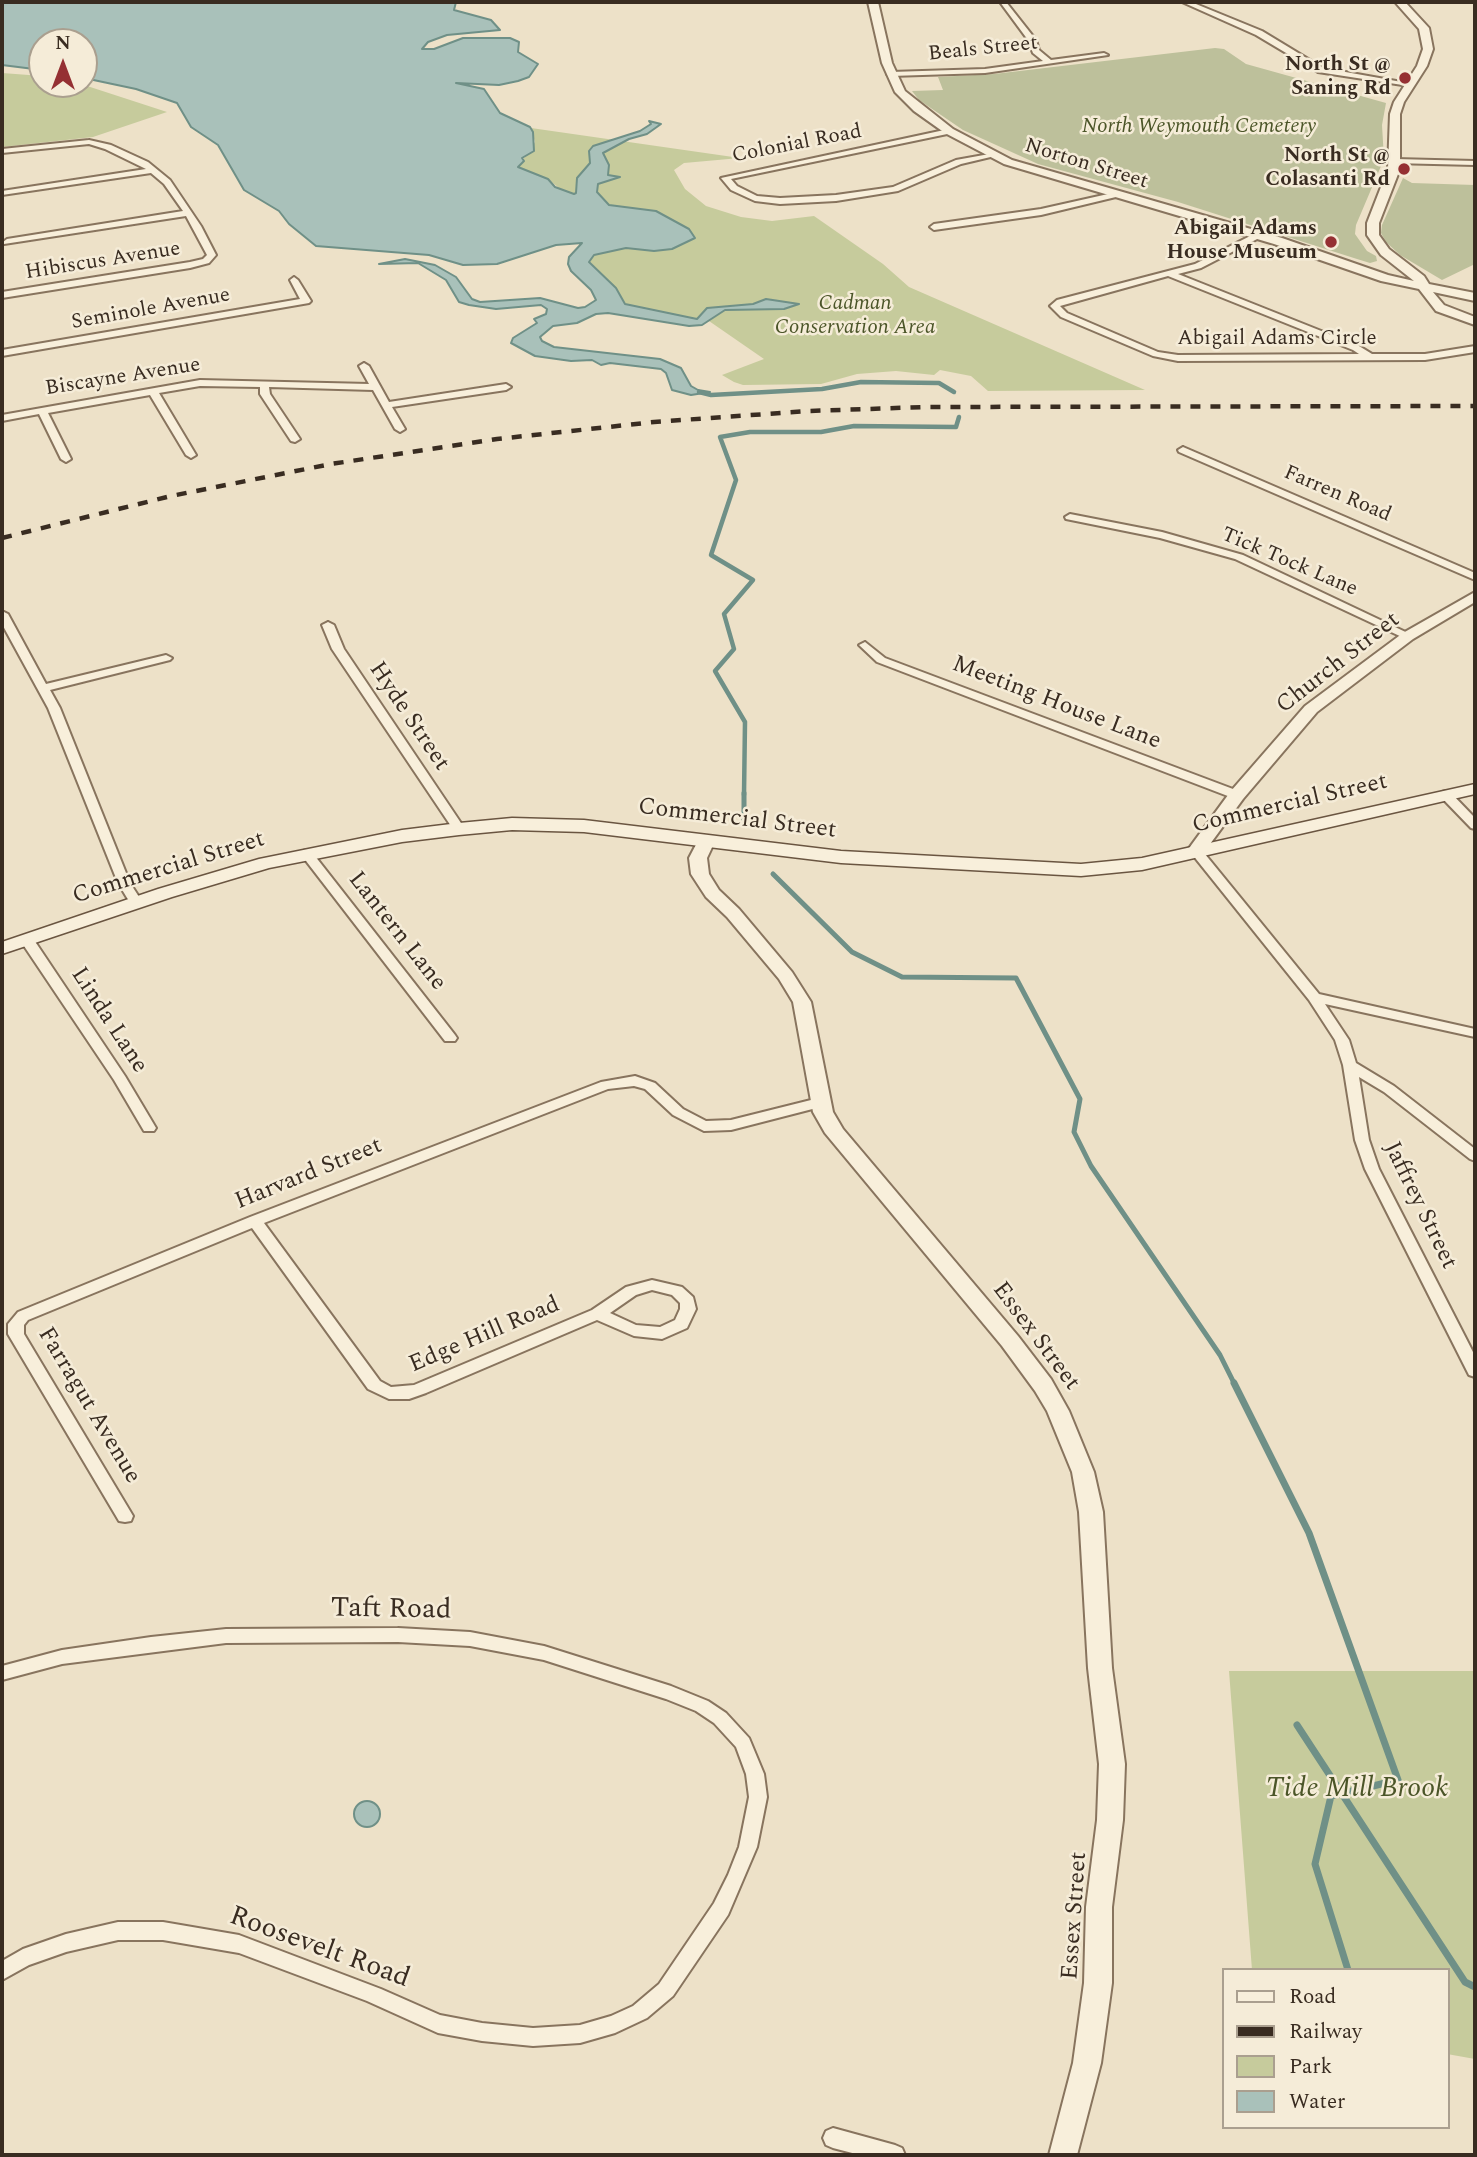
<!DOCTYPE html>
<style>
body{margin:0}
#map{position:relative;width:1477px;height:2157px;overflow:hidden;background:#ede1c8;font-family:Spectral,serif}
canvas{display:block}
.frame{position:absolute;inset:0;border:4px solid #392c21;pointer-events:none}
.legend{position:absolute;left:1222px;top:1968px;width:228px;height:161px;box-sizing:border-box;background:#f5ecd8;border:2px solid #aa9f8f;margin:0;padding:9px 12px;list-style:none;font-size:21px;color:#392c21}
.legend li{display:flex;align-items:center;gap:14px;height:35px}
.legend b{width:35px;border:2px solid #aa9f8f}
.north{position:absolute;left:28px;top:28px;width:70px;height:70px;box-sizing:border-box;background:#f5ecd8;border:2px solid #aa9f8f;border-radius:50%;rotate:0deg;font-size:19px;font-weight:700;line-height:28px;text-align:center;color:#392c21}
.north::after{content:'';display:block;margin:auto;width:24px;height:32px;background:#953033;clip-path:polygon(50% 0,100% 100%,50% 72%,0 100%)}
</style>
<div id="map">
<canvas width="1477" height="2157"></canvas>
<div class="frame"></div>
<ul class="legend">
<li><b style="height:9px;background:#f8efdb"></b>Road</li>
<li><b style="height:9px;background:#392c21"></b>Railway</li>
<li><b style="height:19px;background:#c6cb9c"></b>Park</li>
<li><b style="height:19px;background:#a9c1ba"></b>Water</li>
</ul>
<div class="north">N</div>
</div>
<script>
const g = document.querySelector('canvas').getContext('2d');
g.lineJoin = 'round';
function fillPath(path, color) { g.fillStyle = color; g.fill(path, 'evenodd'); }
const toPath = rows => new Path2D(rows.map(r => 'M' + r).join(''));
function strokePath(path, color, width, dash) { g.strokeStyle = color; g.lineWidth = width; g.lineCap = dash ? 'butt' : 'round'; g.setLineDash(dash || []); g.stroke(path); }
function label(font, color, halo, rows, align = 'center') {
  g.font = font + ' Spectral,serif'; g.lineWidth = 5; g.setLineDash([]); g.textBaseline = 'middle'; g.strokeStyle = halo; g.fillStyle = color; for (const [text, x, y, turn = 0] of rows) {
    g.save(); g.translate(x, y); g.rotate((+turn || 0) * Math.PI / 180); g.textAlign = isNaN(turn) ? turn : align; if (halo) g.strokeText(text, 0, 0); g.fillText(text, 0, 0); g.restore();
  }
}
const green = toPath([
 [2,73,42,76,42,84,81,84,167,112,93,137,2,147],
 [531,128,740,158,684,163,674,170,685,189,706,206,741,217,772,221,814,216,883,264,909,287,1145,390,988,391,971,376,940,370,934,375,896,371,857,374,821,384,743,385,734,382,722,375,764,359,709,321,725,310,784,309,798,304,766,299,753,304,707,308,697,319,625,304,616,288,589,261,594,255,626,248,654,251,689,229,656,211,609,205,564,192,548,179,518,167,535,142],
 [1229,1671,1475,1671,1475,2059,1447,2054,1447,1970,1252,1970]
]);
const cemetery = toPath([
 [1215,48,1224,49,1246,64,1386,103,1382,125,1384,159,1356,225,1355,234,1367,251,1376,256,1377,261,1370,263,1357,259,1178,202,1038,164,963,130,919,100,912,91,943,90,938,77,994,74],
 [1403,178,1412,183,1475,185,1475,264,1442,280,1400,255,1386,242,1381,233,1382,225]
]);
const water = toPath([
 [2,2,456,2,454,10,491,20,500,30,447,35,428,42,422,49,434,49,463,38,510,38,519,42,518,52,538,64,529,77,518,81,499,85,456,83,484,89,500,113,530,127,533,132,534,151,522,158,524,161,518,167,548,179,555,187,574,194,576,193,577,178,590,163,589,151,593,146,640,131,651,124,649,121,661,124,647,134,629,139,603,153,609,165,608,175,620,177,598,184,597,192,609,205,656,211,689,229,695,238,672,249,654,251,626,248,594,255,589,262,616,288,625,304,697,319,707,308,753,304,766,299,799,304,784,309,725,310,702,325,689,326,608,313,596,314,577,323,553,326,540,337,542,341,554,347,660,359,681,368,691,386,698,390,710,392,691,395,672,390,666,373,661,369,610,363,601,365,592,360,571,361,535,356,511,343,513,338,537,323,534,319,546,314,547,309,541,305,496,309,469,305,459,302,446,280,418,263,379,264,405,259,435,265,456,277,472,299,480,302,540,298,578,308,585,307,596,300,591,290,571,271,568,264,569,257,582,243,556,245,497,264,463,265,429,255,316,246,289,224,279,211,244,190,218,145,191,127,177,103,136,89,84,78,84,42,42,42,42,70,2,65,2,2],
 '354 1814a13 13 0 1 1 26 0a13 13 0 1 1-26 0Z'
]);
const streamFar2 = toPath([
 [699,392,711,395,822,389,861,382,939,383,954,392],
 [744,795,745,722,715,671,734,649,724,614,753,580,711,555,736,480,720,437,750,432,821,432,854,426,956,427,959,417]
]);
const streamFar1 = toPath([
 [744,822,744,793],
 [773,874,852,952,902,977,1016,978,1080,1099,1074,1132,1091,1166,1220,1355,1235,1385]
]);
const stream = toPath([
 [1234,1383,1309,1533,1398,1780,1331,1796,1315,1864,1348,1970],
 [1297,1725,1465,1982,1475,1987]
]);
const minor = toPath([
 [1000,2,1006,2,1036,40,1039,50,1051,60,1104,53,1108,55,985,73,891,76,887,74,891,72,985,69,1043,61,1033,53,1028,40,1000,2],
 [1182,2,1191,2,1262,31,1323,68,1413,84,1409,86,1318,72,1256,35,1182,2],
 [949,129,952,129,952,133,731,179,737,186,757,196,780,198,836,195,893,187,956,160,995,153,999,155,961,164,898,191,836,201,780,204,755,201,731,190,721,178,949,129],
 [89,140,111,145,148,162,170,180,201,226,216,255,209,263,190,268,2,298,2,292,190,262,203,259,207,255,186,216,4,244,3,242,7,239,183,211,164,184,151,173,2,195,2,191,146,169,105,149,89,144,2,153,2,149,89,140],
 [1395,159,1475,161,1475,165,1392,163,1392,159,1395,159],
 [1117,192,1121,194,1120,196,1041,215,934,230,930,227,934,224,1041,209,1117,192],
 [1258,232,1261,233,1261,237,1201,268,1178,274,1359,346,1372,354,1425,354,1475,346,1475,352,1425,360,1178,361,1153,356,1061,317,1050,306,1057,300,1195,264,1258,232],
 [1168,276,1353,350,1359,354,1178,355,1158,352,1067,313,1060,306,1168,276],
 [294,277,298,280,311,301,309,303,2,356,2,350,300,299,290,280,294,277],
 [364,363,369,366,389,402,506,384,511,387,506,390,392,407,405,429,400,432,395,429,373,390,269,387,270,394,300,439,295,442,291,441,260,394,260,387,200,386,159,393,196,455,191,458,186,455,150,395,48,413,71,459,66,462,61,459,39,414,2,421,2,415,200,380,369,384,359,366,364,363],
 [1183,447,1475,573,1475,580,1179,452,1178,450,1183,447],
 [1070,514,1162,532,1243,555,1414,636,1412,638,1404,638,1235,559,1160,538,1066,519,1065,517,1070,514],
 [2,611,8,614,46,684,166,655,172,658,170,660,50,690,60,708,130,883,143,903,142,906,132,906,118,883,48,708,2,624,2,611],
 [328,622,334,625,344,649,465,829,463,832,455,832,332,649,322,625,328,622],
 [865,642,885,658,1241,792,1243,795,1241,798,1233,798,877,662,859,645,865,642],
 [1446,791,1450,792,1475,818,1475,829,1471,828,1442,798,1440,795,1442,792,1446,791],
 [1196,847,1200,848,1319,994,1475,1029,1475,1037,1325,1004,1349,1040,1356,1063,1394,1086,1475,1149,1475,1161,1470,1159,1384,1092,1359,1077,1369,1140,1379,1169,1475,1356,1475,1377,1469,1375,1467,1371,1365,1169,1355,1140,1343,1065,1335,1040,1309,1000,1192,854,1190,851,1192,848,1196,847],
 [307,850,311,851,455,1035,457,1038,455,1041,445,1041,303,857,301,854,303,851,307,850],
 [27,936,32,937,125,1076,156,1128,154,1131,144,1131,114,1080,20,940,27,936],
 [635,1076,655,1083,683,1109,706,1121,731,1120,823,1097,830,1102,828,1105,731,1130,704,1131,673,1115,645,1089,634,1086,608,1089,264,1223,380,1381,391,1387,414,1385,592,1310,626,1287,652,1280,682,1287,693,1297,696,1309,687,1328,662,1339,634,1336,597,1320,426,1393,409,1399,389,1399,368,1389,252,1228,28,1320,24,1325,24,1334,133,1516,131,1521,125,1522,119,1521,8,1334,8,1324,18,1312,250,1217,601,1082,635,1076],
 [652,1290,672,1295,680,1303,680,1309,675,1320,660,1327,636,1325,610,1313,636,1295,652,1290],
 [398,1628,470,1632,544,1646,671,1686,708,1701,726,1713,749,1738,764,1774,767,1797,757,1847,728,1915,673,1996,647,2018,615,2033,580,2043,533,2046,482,2041,438,2033,367,2001,239,1953,163,1940,118,1940,66,1952,29,1965,2,1980,2,1961,23,1949,66,1934,118,1922,163,1922,239,1935,381,1989,440,2015,482,2023,533,2028,580,2025,611,2016,633,2006,659,1984,714,1903,728,1875,739,1847,749,1797,746,1774,736,1747,714,1723,696,1711,666,1699,544,1660,470,1646,398,1642,226,1643,62,1664,2,1680,2,1666,62,1650,151,1637,226,1629,398,1628],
 [833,2128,895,2145,902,2148,905,2155,860,2155,833,2148,826,2145,823,2138,826,2131,833,2128]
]);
const tertiary = toPath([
 [868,2,878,2,892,63,905,91,953,129,1012,160,1282,238,1388,275,1414,281,1381,255,1367,235,1367,223,1388,169,1390,114,1394,102,1417,66,1423,49,1419,29,1395,2,1405,2,1429,28,1433,49,1427,66,1404,102,1400,114,1400,169,1379,223,1379,235,1389,249,1424,276,1429,284,1475,293,1475,301,1433,292,1444,305,1475,317,1475,325,1436,311,1419,289,1381,281,1274,244,1004,164,945,133,914,111,895,92,882,63,868,2],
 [1475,592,1475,602,1413,639,1317,712,1243,799,1202,855,1190,855,1187,851,1231,791,1305,706,1403,633,1475,592],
 [706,836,715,841,707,858,709,874,719,890,739,909,792,972,811,1002,833,1112,843,1129,1018,1336,1051,1379,1069,1411,1094,1472,1103,1512,1112,1668,1125,1764,1123,1820,1112,1907,1112,1983,1101,2063,1077,2155,1049,2155,1073,2063,1084,1983,1086,1907,1097,1820,1099,1764,1088,1668,1079,1512,1072,1472,1047,1411,1035,1391,1002,1346,825,1133,813,1112,793,1002,779,979,727,917,706,897,691,874,689,858,700,837,706,836]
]);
const secondary = toPath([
 [1475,784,1475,794,1142,870,1081,876,841,863,584,832,512,830,459,835,402,842,269,868,172,897,2,954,2,942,158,889,259,859,402,830,459,823,512,818,584,820,841,851,1081,864,1142,858,1475,784]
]);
const rail = toPath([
 [2,538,171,496,331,464,497,439,654,422,808,411,926,407,1475,406]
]);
const markers = [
 [1405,78,7,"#953033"],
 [1404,169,7,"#953033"],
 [1331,242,7,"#953033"]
];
const farStreetnames = [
 ["Beals Street",983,50,-6],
 ["Colonial Road",797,145,-11],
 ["Norton Street",1086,165,17],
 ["Hibiscus Avenue",103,262,-9],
 ["Seminole Avenue",151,310,-10],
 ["Abigail Adams Circle",1277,340],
 ["Biscayne Avenue",123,378,-9],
 ["Farren Road",1337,495,23],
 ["Tick Tock Lane",1289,563,23]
];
const farPoinames = [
 ["North St @",1391,66],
 ["Saning Rd",1391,90],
 ["North St @",1390,157],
 ["Colasanti Rd",1390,181],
 ["Abigail Adams",1317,230],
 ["House Museum",1317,254]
];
const farParknames = [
 ["North Weymouth Cemetery",1199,128],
 ["Cadman",855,305],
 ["Conservation Area",855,329]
];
const streetNames = [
 ["Church Street",1339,664,-38],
 ["Meeting House Lane",1056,704,21],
 ["Hyde Street",408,717,56],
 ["Commercial Street",1290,805,-13],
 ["Commercial Street",737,820,7],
 ["Commercial Street",169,869,-17],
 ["Lantern Lane",396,932,52],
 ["Linda Lane",108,1021,57],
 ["Harvard Street",309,1175,-22],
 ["Jaffrey Street",1419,1206,64],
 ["Edge Hill Road",485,1336,-23],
 ["Essex Street",1035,1337,53],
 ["Farragut Avenue",88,1406,59],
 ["Essex Street",1076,1916,-86]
];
const nearStreetnames = [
 ["Taft Road",391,1611,1],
 ["Roosevelt Road",319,1949,20]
];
const nearParknames = [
 ["Tide Mill Brook",1357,1791]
];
fillPath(green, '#c6cb9c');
fillPath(cemetery, '#bdc09b');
fillPath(water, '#a9c1ba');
strokePath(water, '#6f9087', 2);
strokePath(streamFar2, '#6f9087', 4.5);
strokePath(streamFar1, '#6f9087', 5);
strokePath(stream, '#6f9087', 7);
strokePath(minor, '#88745e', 4);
strokePath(tertiary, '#88745e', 4);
strokePath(secondary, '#6a5541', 3);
fillPath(minor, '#f8efdb');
fillPath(tertiary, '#f8efdb');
fillPath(secondary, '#f8efdb');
strokePath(rail, '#392c21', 4.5, [10, 10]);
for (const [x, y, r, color] of markers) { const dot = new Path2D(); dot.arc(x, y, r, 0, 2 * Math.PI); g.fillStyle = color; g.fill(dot); strokePath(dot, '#f5ecd8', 2.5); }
label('21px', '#392c21', '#f5ecd8', farStreetnames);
label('bold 21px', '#392c21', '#f5ecd8', farPoinames, 'right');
label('italic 21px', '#4b5528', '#f5ecd8', farParknames);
label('24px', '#392c21', '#f5ecd8', streetNames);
label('28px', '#392c21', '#f5ecd8', nearStreetnames);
label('italic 28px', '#4b5528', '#f5ecd8', nearParknames);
</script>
